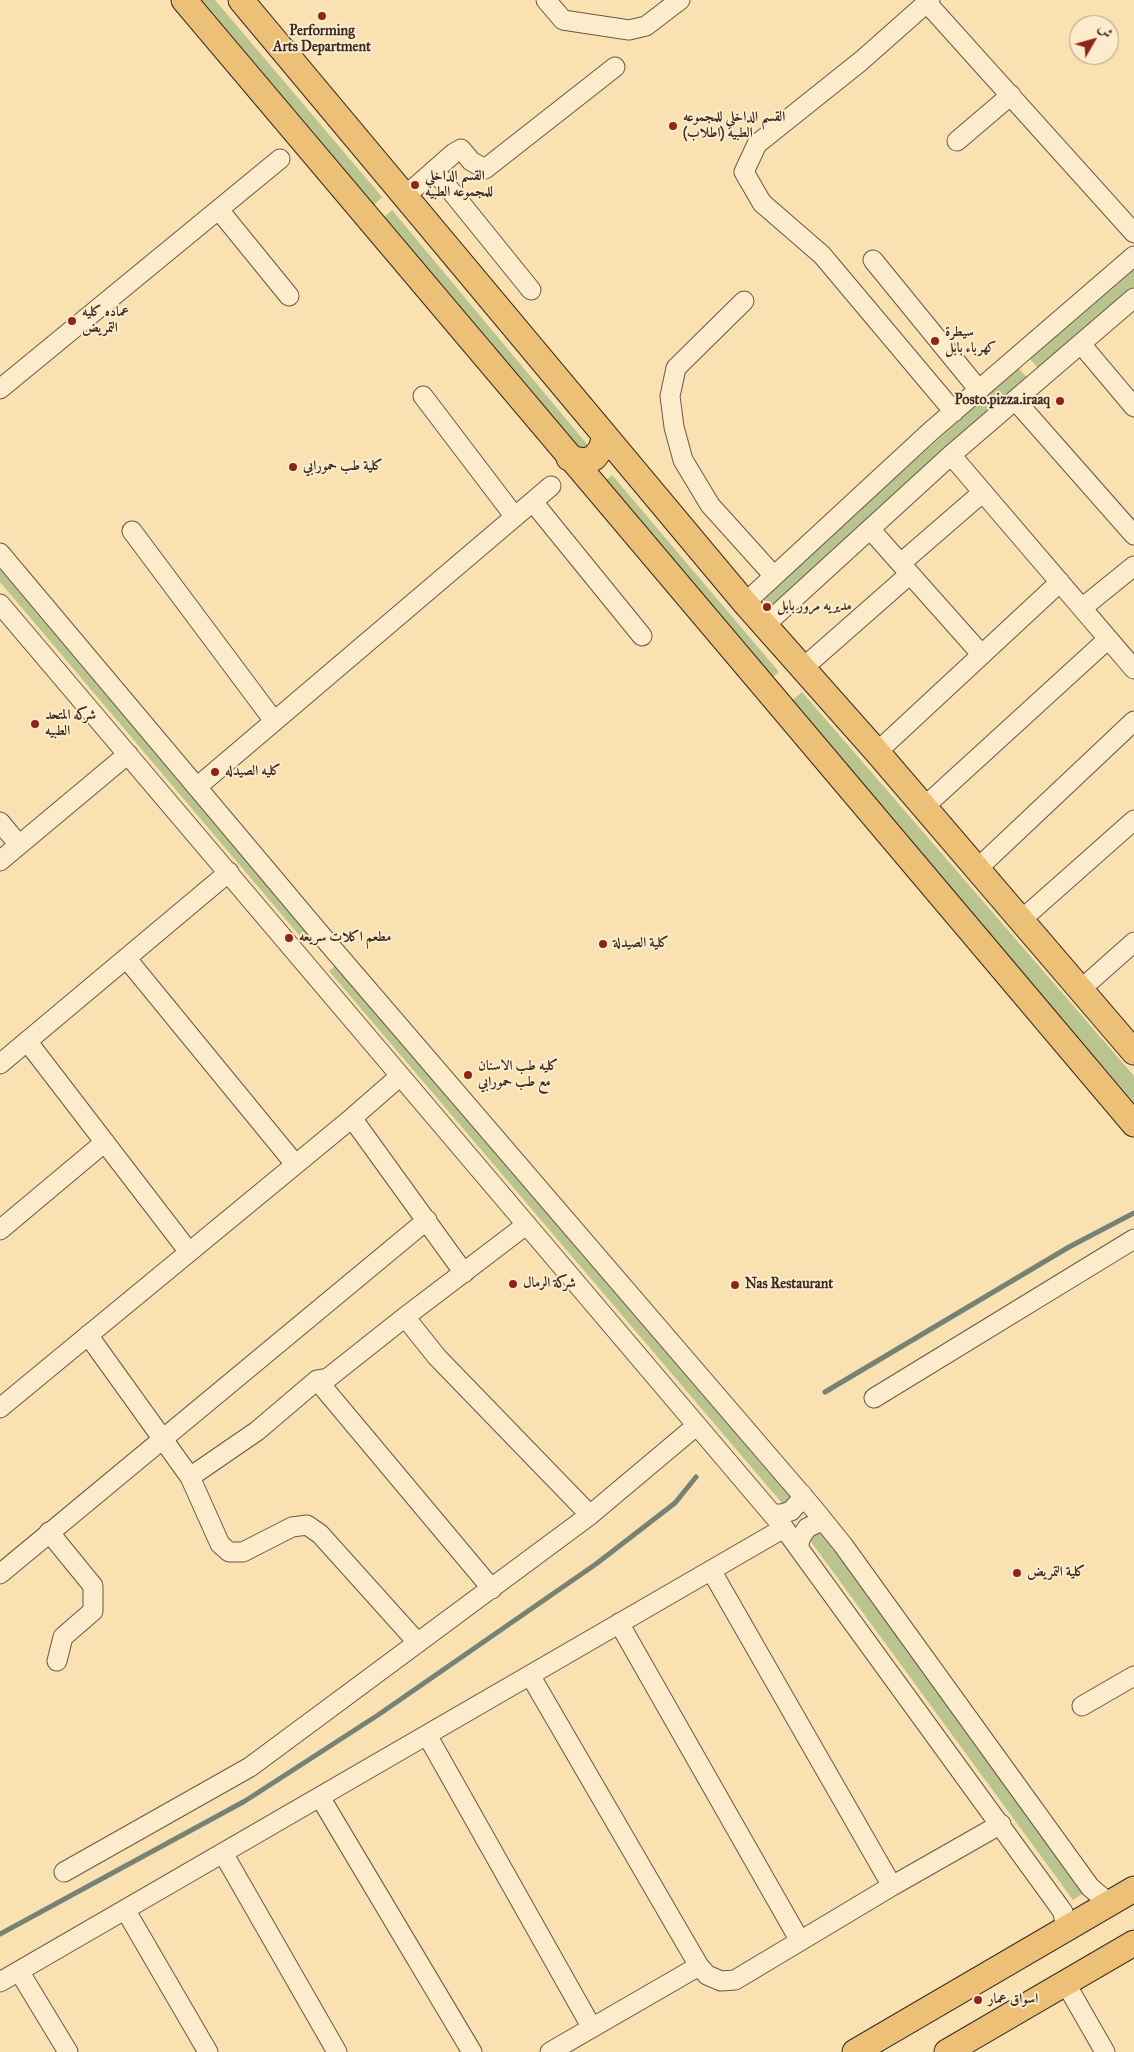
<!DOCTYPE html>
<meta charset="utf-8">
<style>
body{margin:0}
#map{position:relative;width:1134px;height:2052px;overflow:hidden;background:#fae1b1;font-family:"IM FELL Great Primer",Amiri,serif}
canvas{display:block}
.north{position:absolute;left:1069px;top:15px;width:50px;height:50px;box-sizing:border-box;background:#fceccc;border:1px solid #ae9e88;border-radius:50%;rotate:52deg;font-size:14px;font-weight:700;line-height:20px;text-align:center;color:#3a2921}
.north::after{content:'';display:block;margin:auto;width:18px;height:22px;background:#8f2418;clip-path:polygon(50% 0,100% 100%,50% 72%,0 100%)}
</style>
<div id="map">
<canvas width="1134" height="2052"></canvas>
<div class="north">ش</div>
</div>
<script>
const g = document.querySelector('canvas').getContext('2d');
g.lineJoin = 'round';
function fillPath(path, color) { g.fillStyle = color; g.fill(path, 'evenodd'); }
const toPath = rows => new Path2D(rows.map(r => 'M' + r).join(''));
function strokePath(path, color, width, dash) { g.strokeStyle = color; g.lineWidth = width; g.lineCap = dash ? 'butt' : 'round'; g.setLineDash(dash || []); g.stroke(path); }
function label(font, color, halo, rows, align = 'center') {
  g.font = font + ' "IM FELL Great Primer",Amiri,serif'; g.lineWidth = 4; g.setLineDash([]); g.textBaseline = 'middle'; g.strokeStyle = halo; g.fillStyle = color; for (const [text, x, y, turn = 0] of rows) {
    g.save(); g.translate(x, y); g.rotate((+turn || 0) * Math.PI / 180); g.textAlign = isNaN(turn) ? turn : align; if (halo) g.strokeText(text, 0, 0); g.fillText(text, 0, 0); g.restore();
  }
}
const green = toPath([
 [194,0,215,0,382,197,371,208],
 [392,210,591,449,580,457,381,220],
 [1134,269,1134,287,1039,369,1030,359],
 [1018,368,1029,379,771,609,762,597],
 [612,475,779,672,770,679,602,483],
 [0,562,313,934,304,941,0,582],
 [802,692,1134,1076,1134,1102,790,702],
 [339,963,797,1501,787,1509,329,971],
 [823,1530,1085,1892,1073,1900,809,1539]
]);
const stream = toPath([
 [825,1392,1069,1247,1134,1213],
 [0,1934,245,1801,378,1715,596,1564,675,1503,696,1477]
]);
const minor = toPath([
 [546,0,563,20,629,30,646,26,680,0],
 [930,0,861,61,757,144,744,172,762,203,822,255,954,412],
 [927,3,1134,233],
 [957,141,1011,95],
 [434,170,531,290],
 [404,197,454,153,461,149,471,161,485,169,615,67],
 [219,210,289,296],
 [873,260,979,390],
 [744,301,676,368,670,396,674,427,683,460,710,505,774,576],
 [1081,344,1134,407],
 [0,389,280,159],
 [423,396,515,517],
 [1015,400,1134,535],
 [951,455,1134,669],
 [533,502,642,636],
 [870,529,982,655],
 [132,531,274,721],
 [0,553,333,949,814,1509,843,1545,1090,1887,1104,1899,1112,1902],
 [901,563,983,492],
 [745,603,931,431,1134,256],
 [0,604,784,1528,1058,1905,1063,1912,1066,1930],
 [1082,608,1134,566],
 [765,625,951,455,1134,298],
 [803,668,910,574],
 [877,752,1060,582],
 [197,787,551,486],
 [924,807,1108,639],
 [0,822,19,845],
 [0,861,128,754],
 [977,869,1134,721],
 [1020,921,1134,820],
 [127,959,295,1164],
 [1080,990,1134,942],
 [27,1041,189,1252],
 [0,1064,229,872],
 [352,1118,464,1273],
 [0,1230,105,1142],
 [405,1317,437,1357,590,1515],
 [88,1335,190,1477,220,1544,229,1552,243,1552,292,1527,307,1525,320,1534,418,1643],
 [317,1380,492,1589],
 [874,1398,1134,1239],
 [0,1408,352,1118,399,1077],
 [190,1477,257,1431,317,1380,328,1378,405,1317,526,1225],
 [772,1514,781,1514,791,1511,799,1502,802,1494],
 [49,1532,93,1586,93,1611,63,1637,57,1661],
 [798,1547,801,1537,807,1528,817,1523,825,1523],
 [711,1570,892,1886],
 [0,1574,427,1220],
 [619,1623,800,1941],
 [530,1675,699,1966,707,1975,721,1981,735,1980,892,1886,1001,1824],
 [1082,1706,1134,1676],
 [427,1735,592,2028],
 [320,1797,472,2052],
 [223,1853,337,2052],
 [64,1872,250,1767,590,1515,696,1426],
 [126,1911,208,2052],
 [19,1971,68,2052],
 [0,1982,784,1528],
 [1066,1984,1105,2052],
 [550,2052,699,1966]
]);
const major = toPath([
 [184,0,1134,1124],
 [241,0,745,603,877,752,1134,1052],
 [569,458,584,461,594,458,601,449,605,436],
 [855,2052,1134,1889],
 [947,2052,1134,1943]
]);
const markers = [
 [322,16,5,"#8f2418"],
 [673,126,5,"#8f2418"],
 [415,185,5,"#8f2418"],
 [72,321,5,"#8f2418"],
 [935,341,5,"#8f2418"],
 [1060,401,5,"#8f2418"],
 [293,467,5,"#8f2418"],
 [767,607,5,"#8f2418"],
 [35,724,5,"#8f2418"],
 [215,772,5,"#8f2418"],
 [289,938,5,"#8f2418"],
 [603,944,5,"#8f2418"],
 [468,1075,5,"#8f2418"],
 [513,1284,5,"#8f2418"],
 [735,1285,5,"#8f2418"],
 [1017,1573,5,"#8f2418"],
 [978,2000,5,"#8f2418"]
];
const poiNames = [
 ["Performing",322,32,"center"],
 ["Arts Department",322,48,"center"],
 ["القسم الداخلي للمجموعه",683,118],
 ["الطبيه (اطلاب)",683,134],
 ["القسم الداخلي",425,177],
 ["للمجموعه الطبيه",425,193],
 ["عماده كليه",82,313],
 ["التمريض",82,329],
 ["سيطرة",945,333],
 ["كهرباء بابل",945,349],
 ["Posto.pizza.iraaq",1050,401,"right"],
 ["كلية طب حمورابي",303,467],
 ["مديريه مرور بابل",777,607],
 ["شركه المتحد",45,716],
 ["الطبيه",45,732],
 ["كليه الصيدله",225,772],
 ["مطعم اكلات سريعه",299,938],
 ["كلية الصيدلة",613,944],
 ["كليه طب الاسنان",478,1067],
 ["مع طب حمورابي",478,1083],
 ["شركة الرمال",523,1284],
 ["Nas Restaurant",745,1285],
 ["كلية التمريض",1027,1573],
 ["اسواق عمار",988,2000]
];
fillPath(green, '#b9c48f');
strokePath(stream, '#768274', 5);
strokePath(minor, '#6a5745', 21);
strokePath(major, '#3a2921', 27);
strokePath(minor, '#fceccc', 19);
strokePath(major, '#edc078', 25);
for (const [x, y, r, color] of markers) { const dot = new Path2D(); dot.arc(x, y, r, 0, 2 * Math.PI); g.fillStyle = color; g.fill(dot); strokePath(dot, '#fceccc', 2); }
label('bold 14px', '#3a2921', '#fceccc', poiNames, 'left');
</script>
